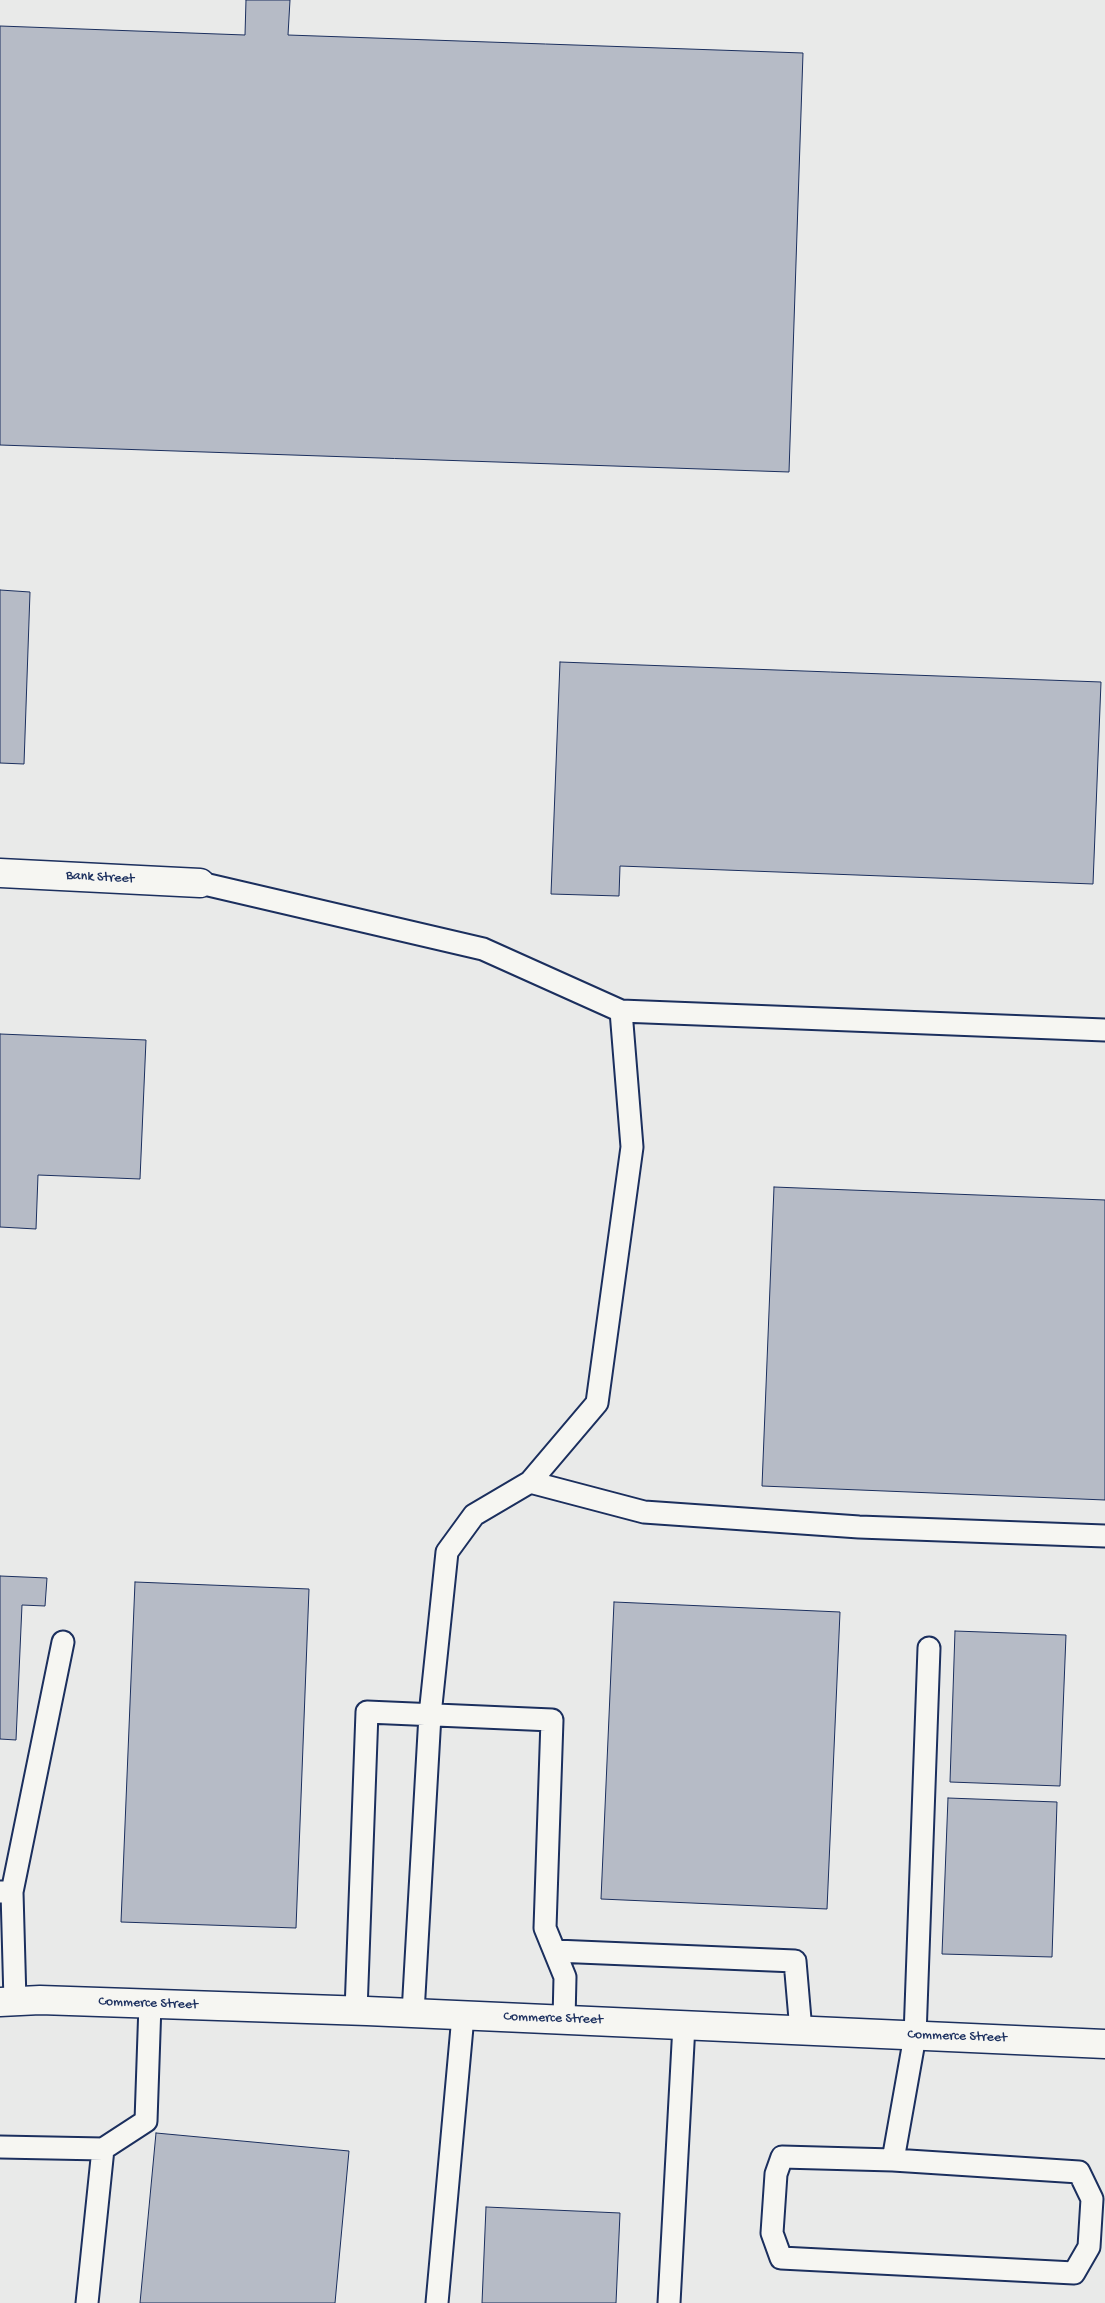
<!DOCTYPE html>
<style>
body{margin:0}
canvas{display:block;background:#e9eae9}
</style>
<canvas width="1105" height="2303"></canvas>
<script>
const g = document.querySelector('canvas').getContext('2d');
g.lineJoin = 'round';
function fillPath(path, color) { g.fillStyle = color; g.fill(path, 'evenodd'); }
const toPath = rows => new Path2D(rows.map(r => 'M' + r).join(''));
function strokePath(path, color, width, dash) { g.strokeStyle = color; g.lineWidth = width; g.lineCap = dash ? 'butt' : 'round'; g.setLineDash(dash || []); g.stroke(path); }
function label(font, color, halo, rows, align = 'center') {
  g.font = font + ' "Gochi Hand",sans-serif'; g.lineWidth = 4; g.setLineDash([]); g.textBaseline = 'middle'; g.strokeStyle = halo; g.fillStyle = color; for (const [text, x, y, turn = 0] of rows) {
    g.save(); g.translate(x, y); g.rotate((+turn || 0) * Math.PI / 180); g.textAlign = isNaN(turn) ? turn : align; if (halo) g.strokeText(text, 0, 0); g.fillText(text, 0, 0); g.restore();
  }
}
const building = toPath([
 [246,0,290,0,288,35,803,53,789,472,0,445,0,26,245,35,246,0],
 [0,590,30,592,24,764,0,763,0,590],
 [560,662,1101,682,1093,884,620,866,619,896,551,894,560,662],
 [0,1034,146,1040,140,1179,38,1175,36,1229,0,1227,0,1034],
 [774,1187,1105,1200,1105,1500,762,1486,774,1187],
 [0,1576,47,1578,45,1606,22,1605,16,1740,0,1739,0,1576],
 [135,1582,309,1589,296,1928,121,1922,135,1582],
 [614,1602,840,1612,827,1909,601,1899,614,1602],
 [955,1631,1066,1635,1060,1786,950,1782,955,1631],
 [948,1798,1057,1802,1052,1957,942,1954,948,1798],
 [156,2133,349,2151,335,2303,140,2303,156,2133],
 [486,2207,620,2213,616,2303,482,2303,486,2207]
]);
const service = toPath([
 [200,883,483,949,621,1011,632,1147,597,1403,530,1482,474,1515,447,1552,430,1715,413,2013],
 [621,1011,1105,1030],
 [530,1482,644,1512,859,1527,1105,1536],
 [0,1892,12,1892,15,2001],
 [12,1892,63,1642],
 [555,1951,795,1961,801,2031],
 [356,2011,367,1712,552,1720,545,1928,565,1977,564,2020],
 [0,2147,103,2149,87,2303],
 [103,2149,146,2121,150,2004],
 [893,2160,1079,2172,1092,2199,1089,2247,1074,2273,781,2258,772,2233,776,2174,782,2157,893,2160,915,2036,929,1648],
 [437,2303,463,2016],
 [669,2303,684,2025]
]);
const minor = toPath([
 [0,873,200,883],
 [0,2002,40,2000,367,2011,1105,2044]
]);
const streetNames = [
 ["Bank Street",100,878,3],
 ["Commerce Street",148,2004,2],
 ["Commerce Street",553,2019,2],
 ["Commerce Street",957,2037,2]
];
fillPath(building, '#b6bbc6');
strokePath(building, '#1b2f5e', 1);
strokePath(service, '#1b2f5e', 25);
strokePath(minor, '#1b2f5e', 31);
strokePath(service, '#f6f6f2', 21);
strokePath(minor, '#f6f6f2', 28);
label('14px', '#1b2f5e', '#f6f6f2', streetNames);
</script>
